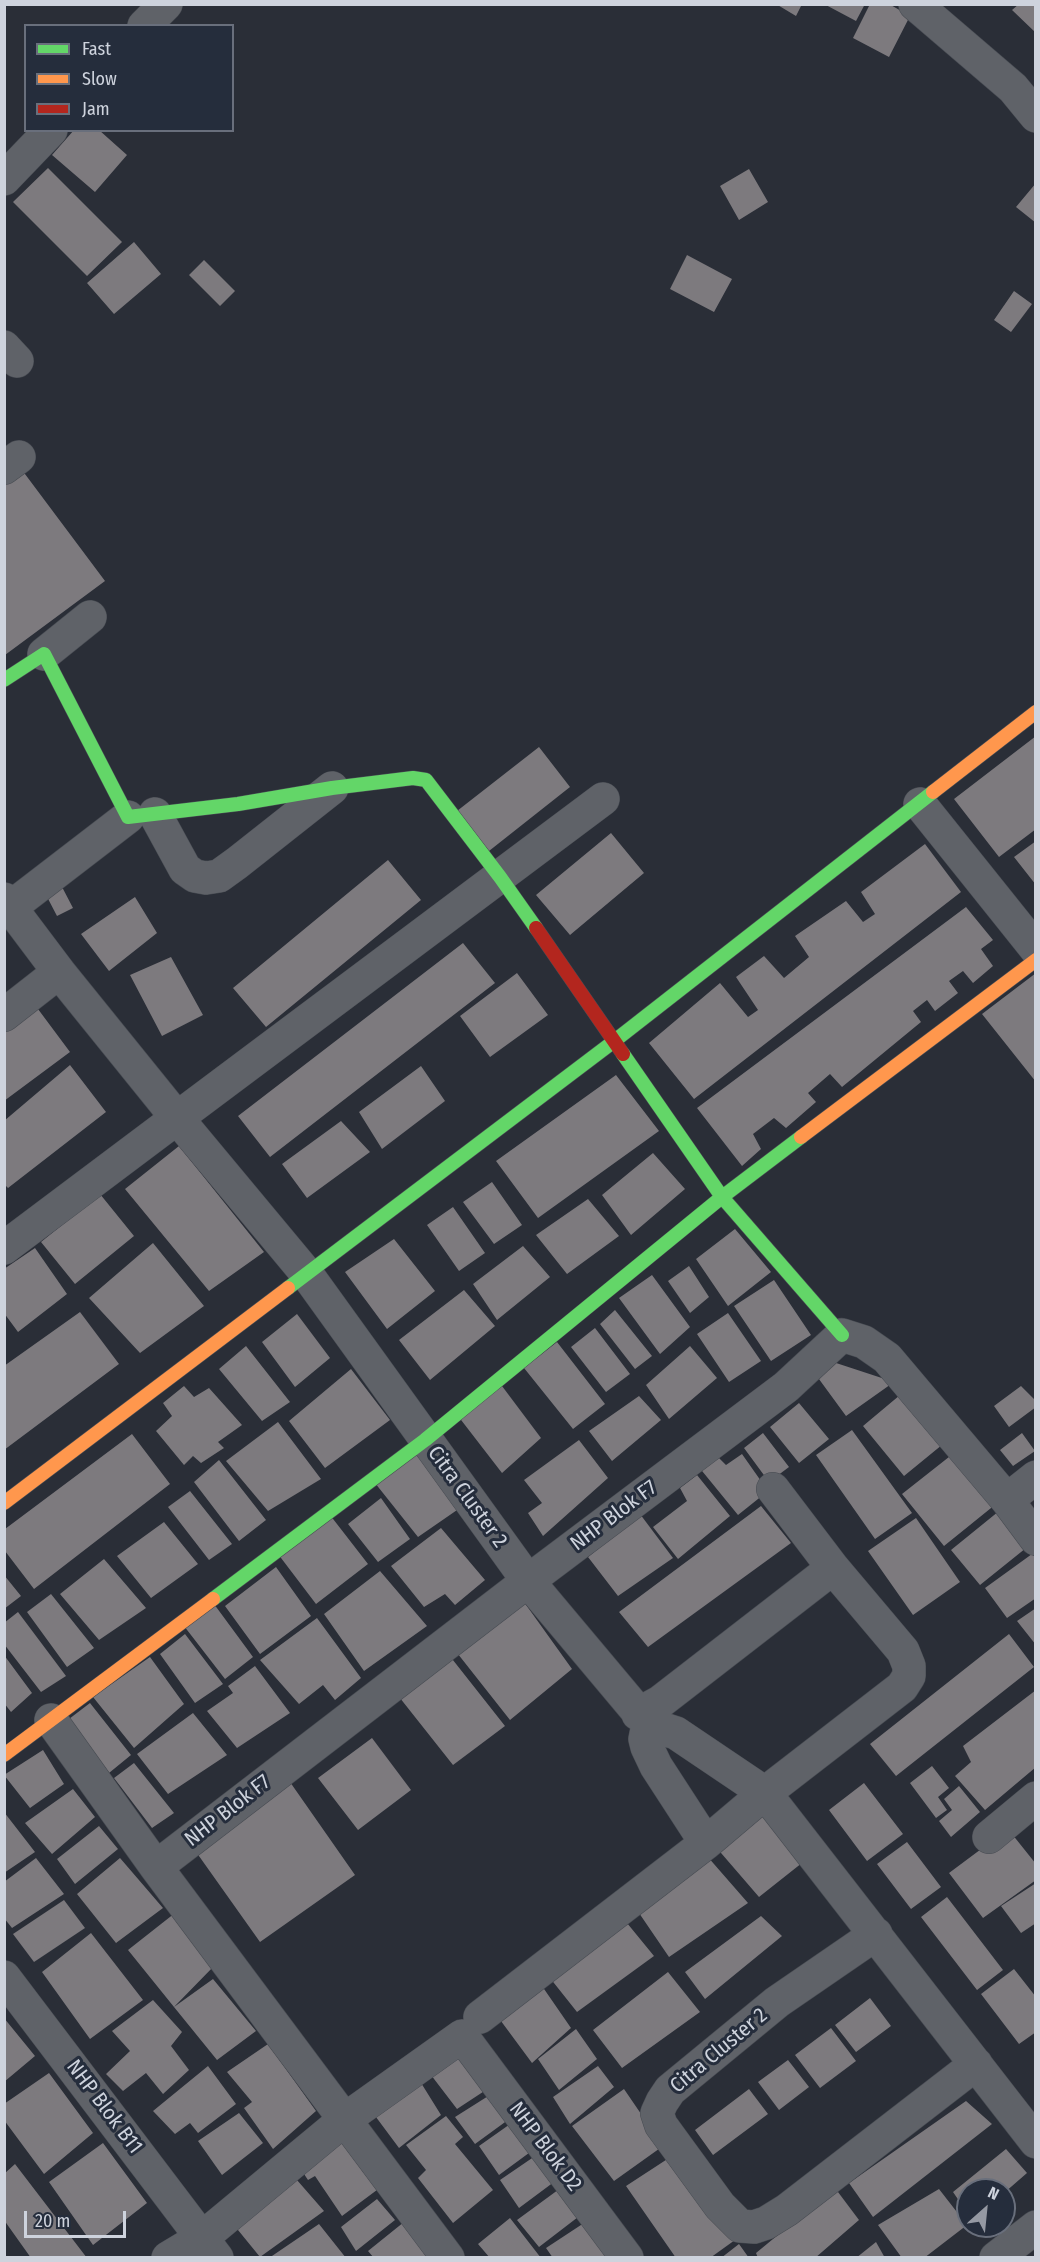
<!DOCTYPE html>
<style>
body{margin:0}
#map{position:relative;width:1040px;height:2262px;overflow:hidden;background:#2a2e37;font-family:"Fira Sans Condensed",sans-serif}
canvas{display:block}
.frame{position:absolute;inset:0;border:6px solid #ced3dd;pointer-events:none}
.legend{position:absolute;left:24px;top:24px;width:210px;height:108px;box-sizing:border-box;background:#252d3c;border:2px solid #696f7c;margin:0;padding:8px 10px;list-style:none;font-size:18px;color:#ced3dd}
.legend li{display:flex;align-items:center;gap:12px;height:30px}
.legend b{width:30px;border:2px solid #696f7c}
.north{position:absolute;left:956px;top:2178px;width:60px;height:60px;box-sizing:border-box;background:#252d3c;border:2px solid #696f7c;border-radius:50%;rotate:27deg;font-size:16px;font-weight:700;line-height:24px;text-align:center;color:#ced3dd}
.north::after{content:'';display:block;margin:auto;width:21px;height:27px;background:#9599a3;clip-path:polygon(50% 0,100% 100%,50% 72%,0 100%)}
.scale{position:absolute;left:24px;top:2211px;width:102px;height:27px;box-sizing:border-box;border:3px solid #ced3dd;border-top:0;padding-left:8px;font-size:18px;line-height:21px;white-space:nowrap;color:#ced3dd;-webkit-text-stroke:4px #252d3c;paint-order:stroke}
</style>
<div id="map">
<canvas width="1040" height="2262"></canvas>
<div class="frame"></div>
<ul class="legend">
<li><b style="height:8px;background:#63d668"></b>Fast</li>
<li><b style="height:8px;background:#ff974d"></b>Slow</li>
<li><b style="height:8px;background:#b3261e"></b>Jam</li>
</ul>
<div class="north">N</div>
<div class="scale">20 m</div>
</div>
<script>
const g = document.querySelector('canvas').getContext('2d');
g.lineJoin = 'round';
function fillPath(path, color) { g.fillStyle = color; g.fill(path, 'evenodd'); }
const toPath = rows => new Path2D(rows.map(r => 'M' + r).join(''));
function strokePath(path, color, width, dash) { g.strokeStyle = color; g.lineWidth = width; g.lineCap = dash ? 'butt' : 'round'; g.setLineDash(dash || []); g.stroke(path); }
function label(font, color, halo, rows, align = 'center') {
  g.font = font + ' "Fira Sans Condensed",sans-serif'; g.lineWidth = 6; g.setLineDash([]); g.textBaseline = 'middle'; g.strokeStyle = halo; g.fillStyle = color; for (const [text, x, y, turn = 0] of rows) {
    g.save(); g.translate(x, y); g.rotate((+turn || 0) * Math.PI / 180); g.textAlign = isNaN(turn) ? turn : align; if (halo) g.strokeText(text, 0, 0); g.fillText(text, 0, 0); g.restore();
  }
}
const building = toPath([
 [776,4,802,4,796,16],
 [824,4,865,4,856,21],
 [870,4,889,4,910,16,889,57,853,38],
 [1019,4,1036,4,1036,33,1012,10],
 [74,130,99,130,127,155,95,192,52,155],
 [48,168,122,242,87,276,13,202],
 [749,169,768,202,739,220,720,186],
 [1036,183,1036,223,1016,207],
 [134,242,161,274,114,314,87,283],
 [687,255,732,279,714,312,670,289],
 [204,260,235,291,220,306,189,275],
 [1014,291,1032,304,1011,332,994,320],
 [22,470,105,581,5,655,5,484],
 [1036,736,1036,829,999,857,954,799],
 [539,747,570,787,489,851,457,811],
 [611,833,644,873,570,935,536,895],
 [1036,841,1036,885,1014,857],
 [925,844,961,892,694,1099,649,1043,720,983,748,1017,758,1010,736,977,764,956,784,978,809,957,795,936,846,901,863,922,875,914,861,892],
 [388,860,421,900,266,1027,233,988],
 [61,885,73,908,57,916,45,893],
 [135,897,157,933,109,971,81,934],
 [966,907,993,940,981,949,993,966,973,983,963,971,949,981,958,993,935,1011,927,1000,913,1011,921,1022,842,1087,830,1074,808,1093,816,1102,786,1128,774,1118,753,1134,761,1149,742,1166,697,1108],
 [463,943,495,983,270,1157,238,1116],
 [171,957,203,1015,162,1036,130,975],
 [517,973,548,1015,490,1057,460,1016],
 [1036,973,1036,1082,982,1014],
 [35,1005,70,1052,4,1101,4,1027],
 [70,1065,106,1112,8,1188,4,1184,4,1121],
 [421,1066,445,1101,382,1149,359,1112],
 [616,1075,659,1131,538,1218,496,1161],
 [341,1121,370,1152,307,1198,282,1164],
 [179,1146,264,1252,209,1291,125,1189],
 [653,1153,685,1189,631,1235,602,1195],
 [492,1182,522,1225,494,1244,463,1202],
 [100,1194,134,1236,75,1284,41,1242],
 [588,1199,619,1236,567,1274,536,1235],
 [453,1207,485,1253,459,1271,427,1225],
 [735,1229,771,1272,728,1306,696,1259],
 [394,1239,435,1291,387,1329,345,1272],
 [153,1243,204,1306,140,1353,89,1298],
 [523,1246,550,1277,497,1320,473,1284],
 [35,1248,67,1294,18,1332,4,1313,4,1269],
 [689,1266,709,1297,690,1313,668,1281],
 [652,1275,690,1327,660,1354,619,1298],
 [774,1280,811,1335,771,1361,734,1306],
 [464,1290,495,1326,430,1380,399,1340],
 [615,1310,652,1356,635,1369,600,1324],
 [80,1312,119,1364,4,1450,4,1366],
 [728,1313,761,1361,729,1382,697,1334],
 [297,1314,330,1358,295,1387,262,1342],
 [595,1328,630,1374,606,1392,571,1347],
 [557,1342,605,1404,573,1429,524,1368],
 [246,1346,290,1402,262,1421,219,1369],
 [690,1346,717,1378,669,1419,646,1385],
 [830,1361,894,1382,846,1416,816,1375],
 [351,1369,390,1420,325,1468,289,1421],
 [499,1382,541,1438,502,1473,458,1416],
 [184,1386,194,1397,209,1388,242,1425,218,1442,224,1448,201,1463,193,1456,184,1465,156,1431,172,1416,163,1403],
 [1021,1386,1036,1401,1036,1407,1009,1427,994,1406],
 [906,1390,948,1440,904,1476,863,1426],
 [639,1396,661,1420,612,1461,589,1431],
 [799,1403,829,1439,799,1463,770,1427],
 [278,1422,321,1479,268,1511,226,1461],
 [852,1430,912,1513,875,1539,816,1455],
 [763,1433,789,1467,769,1482,744,1448],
 [1022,1433,1035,1451,1013,1466,1000,1450],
 [132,1434,170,1484,34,1589,5,1551,5,1529],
 [579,1440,608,1478,543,1536,528,1513,542,1503,524,1480],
 [417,1452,460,1508,418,1537,375,1483],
 [954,1453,996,1504,944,1546,902,1494],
 [715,1454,726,1465,742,1454,768,1491,738,1515,698,1466],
 [219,1460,266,1520,239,1541,194,1482],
 [697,1475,730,1516,678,1559,653,1527,687,1501,680,1488],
 [190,1491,232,1544,209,1560,168,1507],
 [381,1498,410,1539,378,1562,348,1524],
 [761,1506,791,1543,648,1647,619,1612],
 [1004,1507,1031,1544,980,1585,951,1550],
 [640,1514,673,1558,618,1596,588,1557],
 [330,1515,368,1564,316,1604,278,1554],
 [916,1518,960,1582,913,1615,868,1551],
 [164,1522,198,1564,151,1598,117,1556],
 [441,1528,485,1580,455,1605,445,1594,424,1607,391,1566],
 [1032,1554,1036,1558,1036,1598,1007,1618,985,1588],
 [104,1559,146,1608,99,1640,60,1594],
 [276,1567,311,1616,260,1654,225,1606],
 [380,1571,427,1626,364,1671,324,1614],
 [4,1575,21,1596,4,1609],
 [51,1594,94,1648,67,1667,27,1612],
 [524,1602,572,1669,510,1720,454,1649],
 [214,1604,253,1657,225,1679,184,1626],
 [1036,1608,1036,1645,1017,1621],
 [18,1612,66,1676,41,1692,4,1644,4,1623],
 [317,1618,361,1678,335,1700,323,1685,299,1704,260,1660],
 [185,1634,223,1684,195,1703,160,1654],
 [1009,1634,1034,1667,896,1776,870,1744],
 [4,1655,32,1693,11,1712,4,1703],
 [449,1655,505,1726,453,1765,396,1693],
 [150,1657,184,1704,134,1748,93,1697],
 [255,1666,290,1713,237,1748,207,1711,233,1693,228,1686],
 [1036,1690,1036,1767,985,1810,955,1776,971,1762,963,1746],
 [90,1703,131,1755,109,1773,69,1719],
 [193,1713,227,1755,168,1794,137,1754],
 [372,1738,411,1790,358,1830,318,1778],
 [43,1750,64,1784,30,1808,4,1775],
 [134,1763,174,1813,152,1828,114,1778],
 [932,1766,949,1788,938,1797,947,1810,936,1818,910,1783],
 [290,1782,355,1875,260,1942,194,1849],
 [864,1783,903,1834,867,1861,829,1810],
 [959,1786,980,1812,951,1837,939,1821,952,1810,944,1799],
 [73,1789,95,1817,52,1854,25,1823],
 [759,1808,807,1859,759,1897,715,1846],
 [4,1812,35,1852,4,1873],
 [99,1826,118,1849,75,1884,57,1859],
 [1008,1829,1036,1864,1036,1880,983,1918,949,1873],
 [907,1842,941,1887,911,1909,877,1864],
 [707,1856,748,1903,669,1957,639,1913],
 [36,1858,64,1894,12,1928,4,1918,4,1882],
 [120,1858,163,1908,116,1943,77,1894],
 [1036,1883,1036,1923,1021,1933,1001,1906],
 [947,1897,1003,1970,977,1990,921,1917],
 [64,1900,85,1928,34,1962,13,1934],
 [175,1913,215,1965,174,2007,128,1950],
 [761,1916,782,1936,705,1999,685,1972],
 [627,1923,654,1956,577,2012,550,1978],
 [91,1933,143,2000,90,2039,42,1972],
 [1014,1969,1036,1997,1036,2032,1019,2044,981,1994],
 [668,1972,700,2012,622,2068,593,2030],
 [213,1979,256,2031,217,2060,174,2007],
 [542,1986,571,2028,532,2063,498,2017],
 [870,1998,891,2026,856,2052,835,2025],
 [153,2000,182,2032,171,2046,189,2070,163,2094,146,2073,123,2091,106,2074,130,2051,112,2031],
 [4,2018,35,2056,4,2082],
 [831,2028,856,2061,820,2088,795,2055],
 [576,2029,597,2059,559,2090,538,2059],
 [268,2044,316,2111,273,2149,244,2108,252,2102,227,2072],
 [468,2052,492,2086,457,2109,431,2075],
 [788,2060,809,2087,779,2110,758,2082],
 [208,2066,236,2104,198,2133,190,2123,175,2134,153,2111],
 [598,2066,614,2087,570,2124,553,2097],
 [49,2073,93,2133,44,2174,4,2120,4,2104],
 [418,2078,441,2115,399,2148,370,2109],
 [624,2089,663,2146,614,2181,572,2126],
 [749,2089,768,2114,713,2155,695,2130],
 [493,2093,512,2117,475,2144,455,2117],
 [966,2101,992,2124,873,2217,849,2183],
 [239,2113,263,2143,222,2175,198,2141],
 [446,2116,463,2137,455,2144,493,2190,453,2223,418,2178,426,2170,406,2145],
 [513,2122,533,2150,499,2175,479,2146],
 [343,2134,381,2187,342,2216,315,2176,308,2180,298,2165],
 [103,2143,147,2203,93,2245,49,2182],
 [1006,2149,1027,2173,1004,2193,1004,2190,968,2190,968,2214,953,2192],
 [538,2154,558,2179,519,2208,500,2180],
 [672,2156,735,2240,710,2258,676,2258,626,2186],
 [15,2164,87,2258,31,2258,4,2220,4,2174],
 [290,2172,324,2211,260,2257,229,2219],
 [562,2187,582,2214,539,2247,517,2220],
 [835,2188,859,2220,815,2258,758,2258,756,2253],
 [939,2189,967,2225,924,2258,902,2258,878,2225],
 [377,2199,395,2220,356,2251,341,2227],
 [510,2218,541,2258,490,2258,478,2244],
 [404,2222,431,2258,374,2258,368,2251],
 [584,2223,610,2258,553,2258,546,2248],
 [319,2224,346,2258,269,2258],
 [876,2242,885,2258,856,2258],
 [739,2244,749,2258,721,2258]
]);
const street = toPath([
 [915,4,1013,88,1036,116],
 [144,26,166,4],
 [4,179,51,130],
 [4,347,17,361],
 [4,468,19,457],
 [44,654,90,617],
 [920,804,1036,949],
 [155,814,185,869,195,876,206,878,219,876,237,863,332,788],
 [4,899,59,972,177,1118,603,799],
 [11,907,128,817],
 [4,1015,59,972],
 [4,1248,177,1118,306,1273,528,1581,648,1724,645,1739,647,1747,656,1766,706,1843],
 [773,1489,833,1568],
 [1007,1500,1036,1477],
 [51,1720,156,1867,448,2258],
 [648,1724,676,1733,765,1793,1036,2142],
 [989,1837,1036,1798],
 [156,1867,528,1581,786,1387,842,1335,864,1342,887,1358,1007,1500,1036,1539],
 [876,1934,777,2002,670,2090,662,2102,657,2113,661,2125,720,2206,740,2226,754,2227,766,2223,787,2210,976,2064],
 [4,1977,217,2258],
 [480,2017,706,1843,765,1793,902,1687,909,1676,909,1666,903,1651,833,1568,660,1702,638,1714],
 [168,2258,203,2237,344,2120,462,2036,627,2258],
 [996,2258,1036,2227]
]);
const fast = toPath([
 [4,680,44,654,128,817,238,804,332,788,413,778,426,780,500,877,536,928],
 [623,1054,722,1197,842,1335],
 [288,1288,613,1042,933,792],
 [213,1599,425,1440,722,1197,801,1137]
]);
const slow = toPath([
 [933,792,1036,712],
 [801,1137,1036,960],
 [4,1503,288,1288],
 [4,1755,213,1599]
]);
const jam = toPath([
 [536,928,623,1054]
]);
const streetNames = [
 ["Citra Cluster 2",467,1497,54],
 ["NHP Blok F7",614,1516,-37],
 ["NHP Blok F7",228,1811,-38],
 ["Citra Cluster 2",719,2051,-40],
 ["NHP Blok B11",104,2107,53],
 ["NHP Blok D2",545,2147,53]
];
fillPath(building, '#7d7a7e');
strokePath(street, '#484c53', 34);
strokePath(fast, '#484c53', 15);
strokePath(slow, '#484c53', 15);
strokePath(jam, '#484c53', 15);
strokePath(street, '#5f6268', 33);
strokePath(fast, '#63d668', 14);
strokePath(slow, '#ff974d', 14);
strokePath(jam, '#b3261e', 14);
label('21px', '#ced3dd', '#252d3c', streetNames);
</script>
